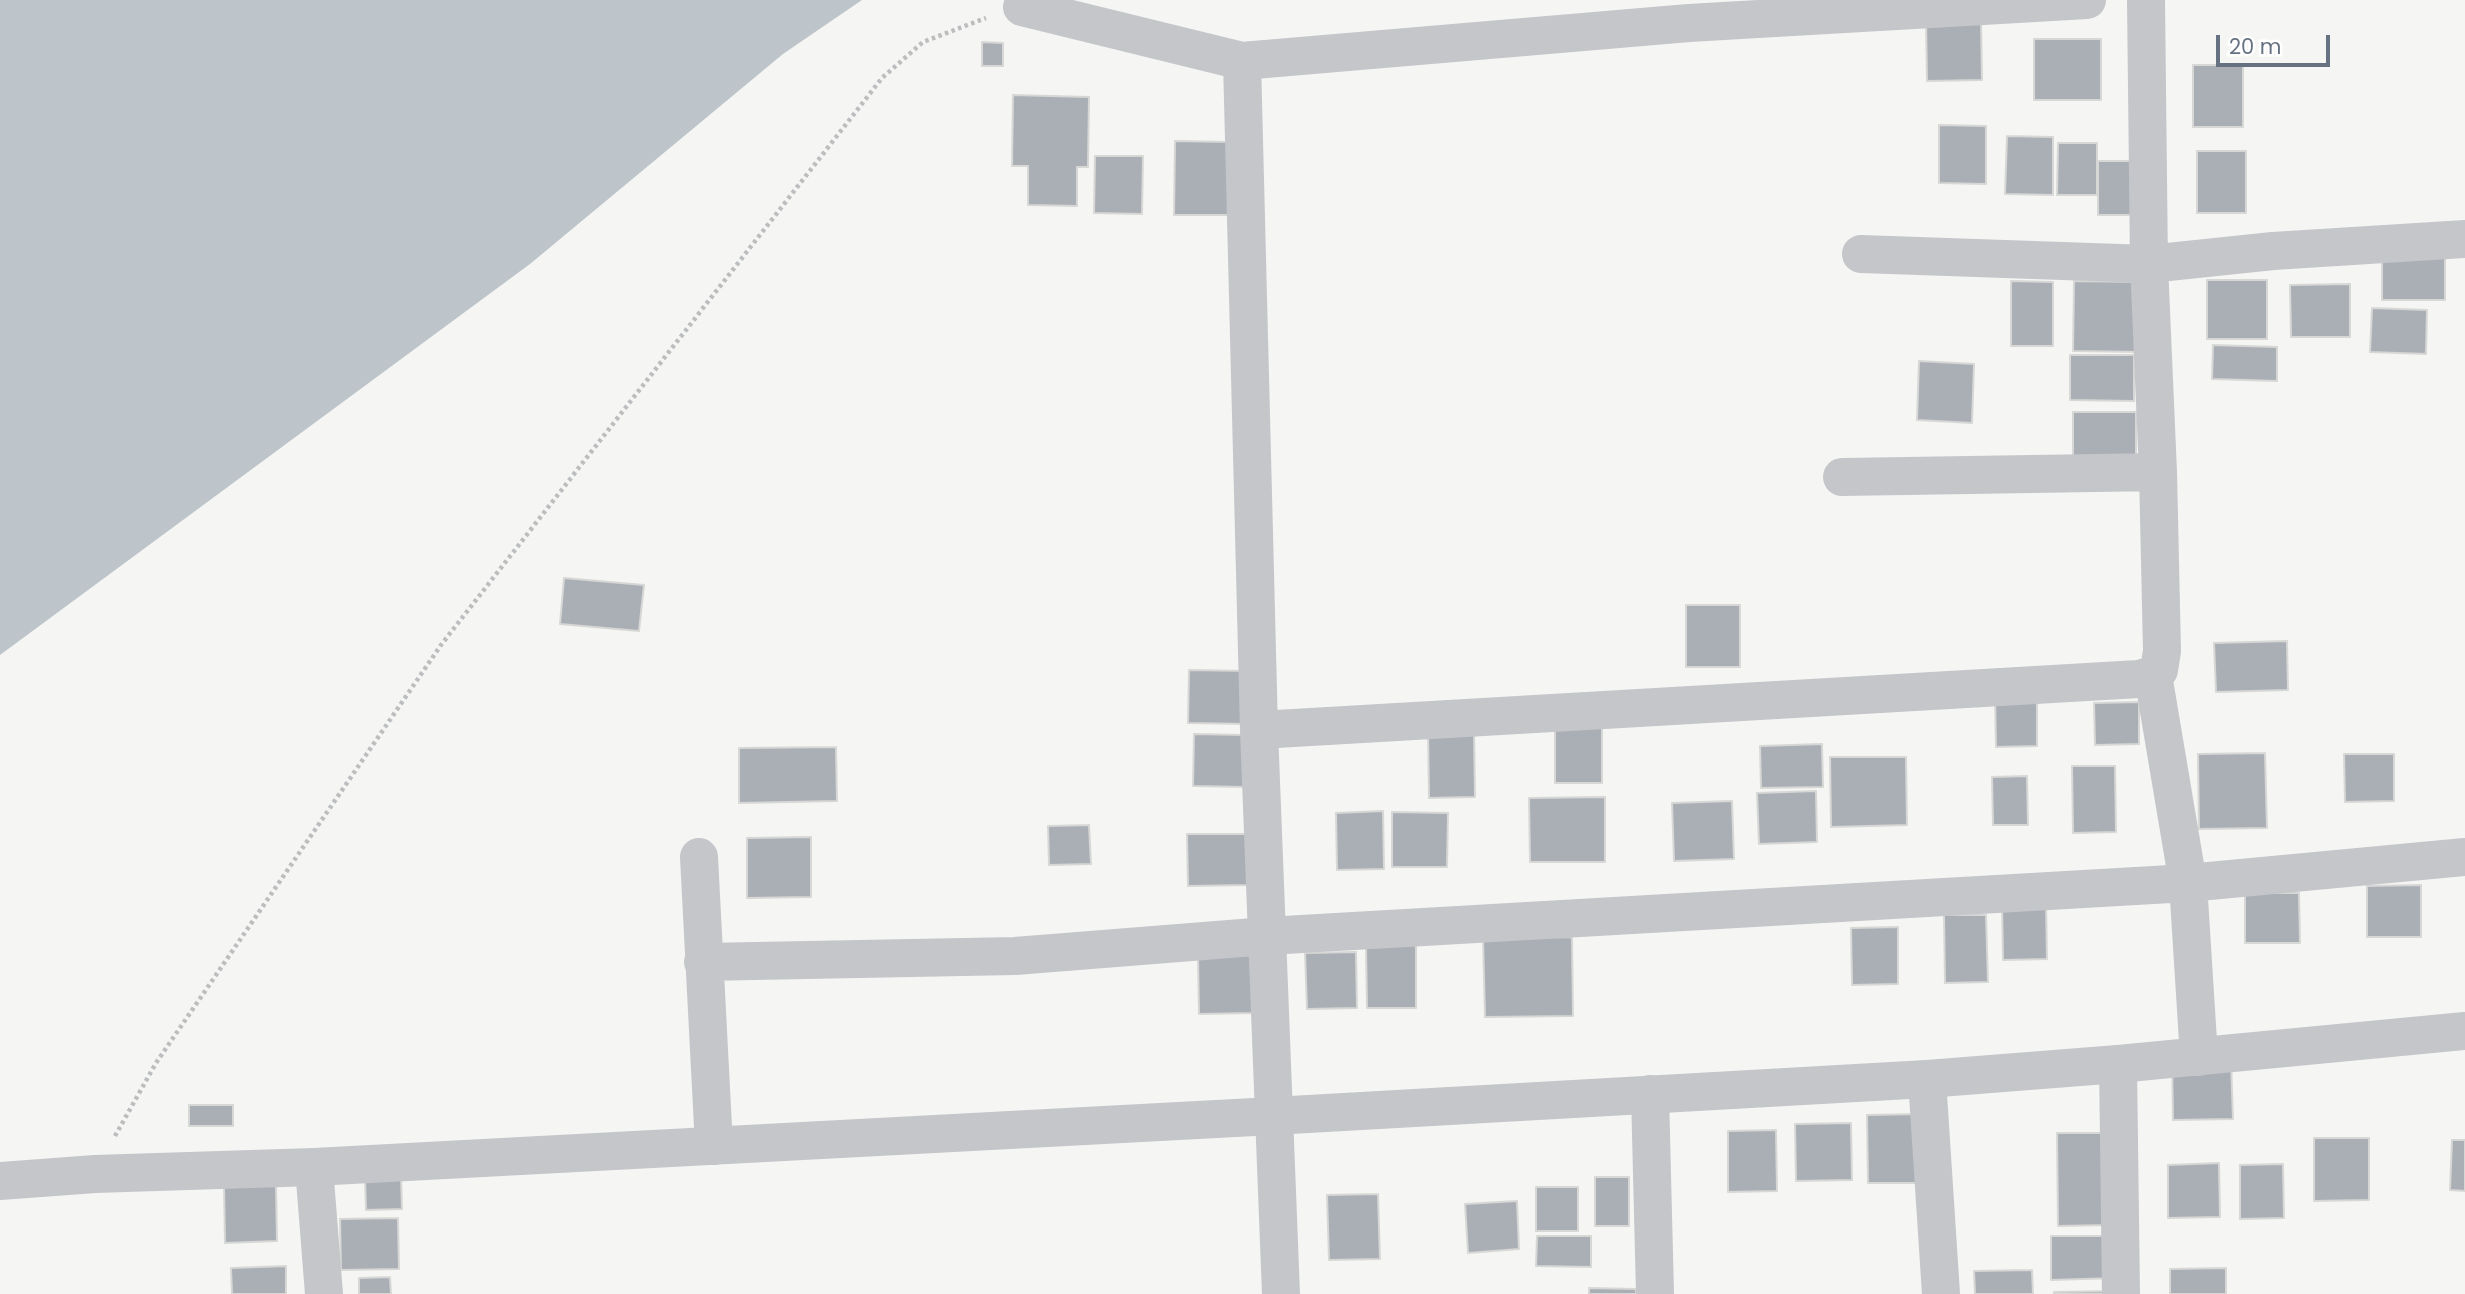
<!DOCTYPE html>
<style>
body{margin:0}
#map{position:relative;width:2465px;height:1294px;overflow:hidden;background:#f5f6f3;font-family:Poppins,sans-serif}
canvas{display:block}
.scale{position:absolute;left:2216px;top:35px;width:114px;height:32px;box-sizing:border-box;border:4px solid #667282;border-top:0;padding-left:9px;font-size:21px;line-height:24px;white-space:nowrap;color:#667282;-webkit-text-stroke:5px #fff;paint-order:stroke}
</style>
<div id="map">
<canvas width="2465" height="1294"></canvas>
<div class="scale">20 m</div>
</div>
<script>
const g = document.querySelector('canvas').getContext('2d');
g.lineJoin = 'round';
function fillPath(path, color) { g.fillStyle = color; g.fill(path, 'evenodd'); }
const toPath = rows => new Path2D(rows.map(r => 'M' + r).join(''));
function strokePath(path, color, width, dash) { g.strokeStyle = color; g.lineWidth = width; g.lineCap = dash ? 'butt' : 'round'; g.setLineDash(dash || []); g.stroke(path); }
const water = toPath([
 [0,0,862,0,783,54,530,264,0,655]
]);
const building = toPath([
 [1981,19,1982,80,1927,81,1926,20,1981,19],
 [2034,39,2101,39,2101,100,2034,100,2034,39],
 [982,42,1003,43,1003,66,982,66,982,42],
 [2193,65,2243,65,2243,127,2193,127,2193,65],
 [1013,95,1089,97,1088,167,1077,167,1077,206,1028,205,1028,166,1012,166,1013,95],
 [1939,125,1986,126,1986,184,1939,183,1939,125],
 [2007,136,2053,137,2053,195,2005,194,2007,136],
 [1175,141,1230,142,1229,215,1174,215,1175,141],
 [2058,143,2097,143,2097,195,2057,195,2058,143],
 [2197,151,2246,151,2246,213,2197,213,2197,151],
 [1095,156,1143,156,1142,214,1094,213,1095,156],
 [2098,161,2143,161,2143,215,2098,215,2098,161],
 [2382,255,2445,255,2445,300,2382,300,2382,255],
 [2207,280,2267,280,2267,339,2207,339,2207,280],
 [2011,281,2053,282,2053,346,2011,346,2011,281],
 [2074,281,2143,282,2142,352,2073,351,2074,281],
 [2350,284,2350,337,2291,337,2290,285,2350,284],
 [2372,308,2427,310,2426,354,2370,352,2372,308],
 [2213,345,2277,347,2277,381,2212,379,2213,345],
 [2070,355,2134,355,2134,401,2070,400,2070,355],
 [1919,361,1974,364,1972,423,1917,420,1919,361],
 [2073,412,2136,412,2136,458,2073,458,2073,412],
 [564,578,644,585,639,631,560,624,564,578],
 [1686,605,1740,605,1740,667,1686,667,1686,605],
 [2287,641,2288,690,2216,692,2214,643,2287,641],
 [1189,670,1251,671,1249,724,1188,723,1189,670],
 [2037,693,2037,746,1996,747,1995,694,2037,693],
 [2139,702,2139,744,2095,745,2094,703,2139,702],
 [1555,720,1602,720,1602,783,1555,783,1555,720],
 [1428,728,1474,728,1475,797,1429,798,1428,728],
 [1194,734,1246,735,1244,787,1193,786,1194,734],
 [1822,744,1823,787,1761,788,1760,746,1822,744],
 [836,747,837,801,739,803,739,748,836,747],
 [2265,753,2267,828,2199,829,2198,754,2265,753],
 [2344,754,2394,754,2394,801,2345,802,2344,754],
 [1830,757,1906,757,1907,825,1831,827,1830,757],
 [2072,766,2115,766,2116,832,2073,833,2072,766],
 [2027,776,2028,825,1993,825,1992,777,2027,776],
 [1816,791,1817,842,1759,844,1757,793,1816,791],
 [1605,797,1605,862,1530,862,1529,798,1605,797],
 [1732,801,1734,859,1674,861,1672,803,1732,801],
 [1383,811,1384,869,1337,870,1336,813,1383,811],
 [1392,812,1448,813,1447,867,1392,867,1392,812],
 [1089,825,1091,864,1049,865,1048,826,1089,825],
 [1187,834,1249,834,1251,885,1188,886,1187,834],
 [811,837,811,897,747,898,747,838,811,837],
 [2421,885,2421,937,2367,937,2367,886,2421,885],
 [2245,893,2299,893,2300,943,2245,943,2245,893],
 [2046,900,2047,959,2003,960,2002,901,2046,900],
 [1944,915,1986,915,1988,982,1945,983,1944,915],
 [1898,927,1898,984,1852,985,1851,928,1898,927],
 [1572,937,1573,1016,1485,1017,1483,938,1572,937],
 [1416,945,1416,1008,1367,1008,1366,947,1416,945],
 [1356,952,1357,1008,1307,1009,1305,953,1356,952],
 [1254,955,1255,1013,1199,1014,1198,957,1254,955],
 [2172,1060,2231,1060,2233,1119,2173,1120,2172,1060],
 [189,1105,233,1105,233,1126,189,1126,189,1105],
 [1920,1114,1921,1183,1868,1183,1867,1115,1920,1114],
 [1851,1123,1852,1180,1796,1181,1795,1124,1851,1123],
 [1776,1130,1777,1191,1728,1192,1728,1131,1776,1130],
 [2057,1133,2109,1133,2110,1225,2058,1226,2057,1133],
 [2314,1138,2369,1138,2369,1200,2314,1201,2314,1138],
 [2452,1140,2465,1140,2465,1191,2450,1190,2452,1140],
 [2219,1163,2220,1217,2168,1218,2168,1165,2219,1163],
 [2283,1164,2284,1218,2240,1219,2240,1165,2283,1164],
 [401,1175,402,1209,366,1210,365,1176,401,1175],
 [1595,1177,1629,1177,1629,1226,1595,1226,1595,1177],
 [276,1184,277,1241,225,1243,224,1185,276,1184],
 [1536,1187,1578,1187,1578,1231,1536,1231,1536,1187],
 [1378,1194,1380,1259,1329,1260,1327,1195,1378,1194],
 [1517,1201,1519,1249,1468,1253,1465,1204,1517,1201],
 [398,1218,399,1269,341,1270,340,1219,398,1218],
 [1537,1236,1591,1236,1591,1267,1536,1266,1537,1236],
 [2051,1236,2115,1236,2116,1278,2051,1280,2051,1236],
 [286,1266,286,1294,232,1294,231,1268,286,1266],
 [2226,1268,2226,1294,2170,1294,2170,1269,2226,1268],
 [2032,1270,2033,1294,1975,1294,1974,1271,2032,1270],
 [390,1277,391,1294,359,1294,359,1278,390,1277],
 [1589,1288,1636,1289,1636,1294,1589,1294,1589,1288],
 [2114,1291,2114,1294,2054,1294,2054,1292,2114,1291]
]);
const path = toPath([
 [115,1136,156,1063,441,645,882,78,923,42,986,18]
]);
const minor = toPath([
 [1022,7,1242,61,1689,23,2087,0],
 [1242,61,1259,730,1281,1294],
 [1861,254,2149,264,2273,251,2465,239],
 [1842,477,2158,472],
 [2153,675,2188,883,2199,1057],
 [1259,730,2139,679,2153,675,2159,670,2162,651,2158,472,2149,264,2146,0],
 [699,857,714,1146],
 [703,962,1015,956,1267,936,2188,883,2465,857],
 [2118,1064,2121,1294],
 [1927,1079,1941,1294],
 [1650,1094,1655,1294],
 [314,1167,324,1294]
]);
const tertiary = toPath([
 [0,1181,95,1174,314,1167,1273,1116,1927,1079,2118,1064,2465,1031]
]);
fillPath(water, '#bdc5ca');
fillPath(building, '#aaafb6');
strokePath(building, '#d7d7d5', 2);
strokePath(path, '#bbbdbf', 4.5, [3.5, 3.5]);
strokePath(minor, '#c4c6ca', 38);
strokePath(tertiary, '#c4c6ca', 38);
</script>
